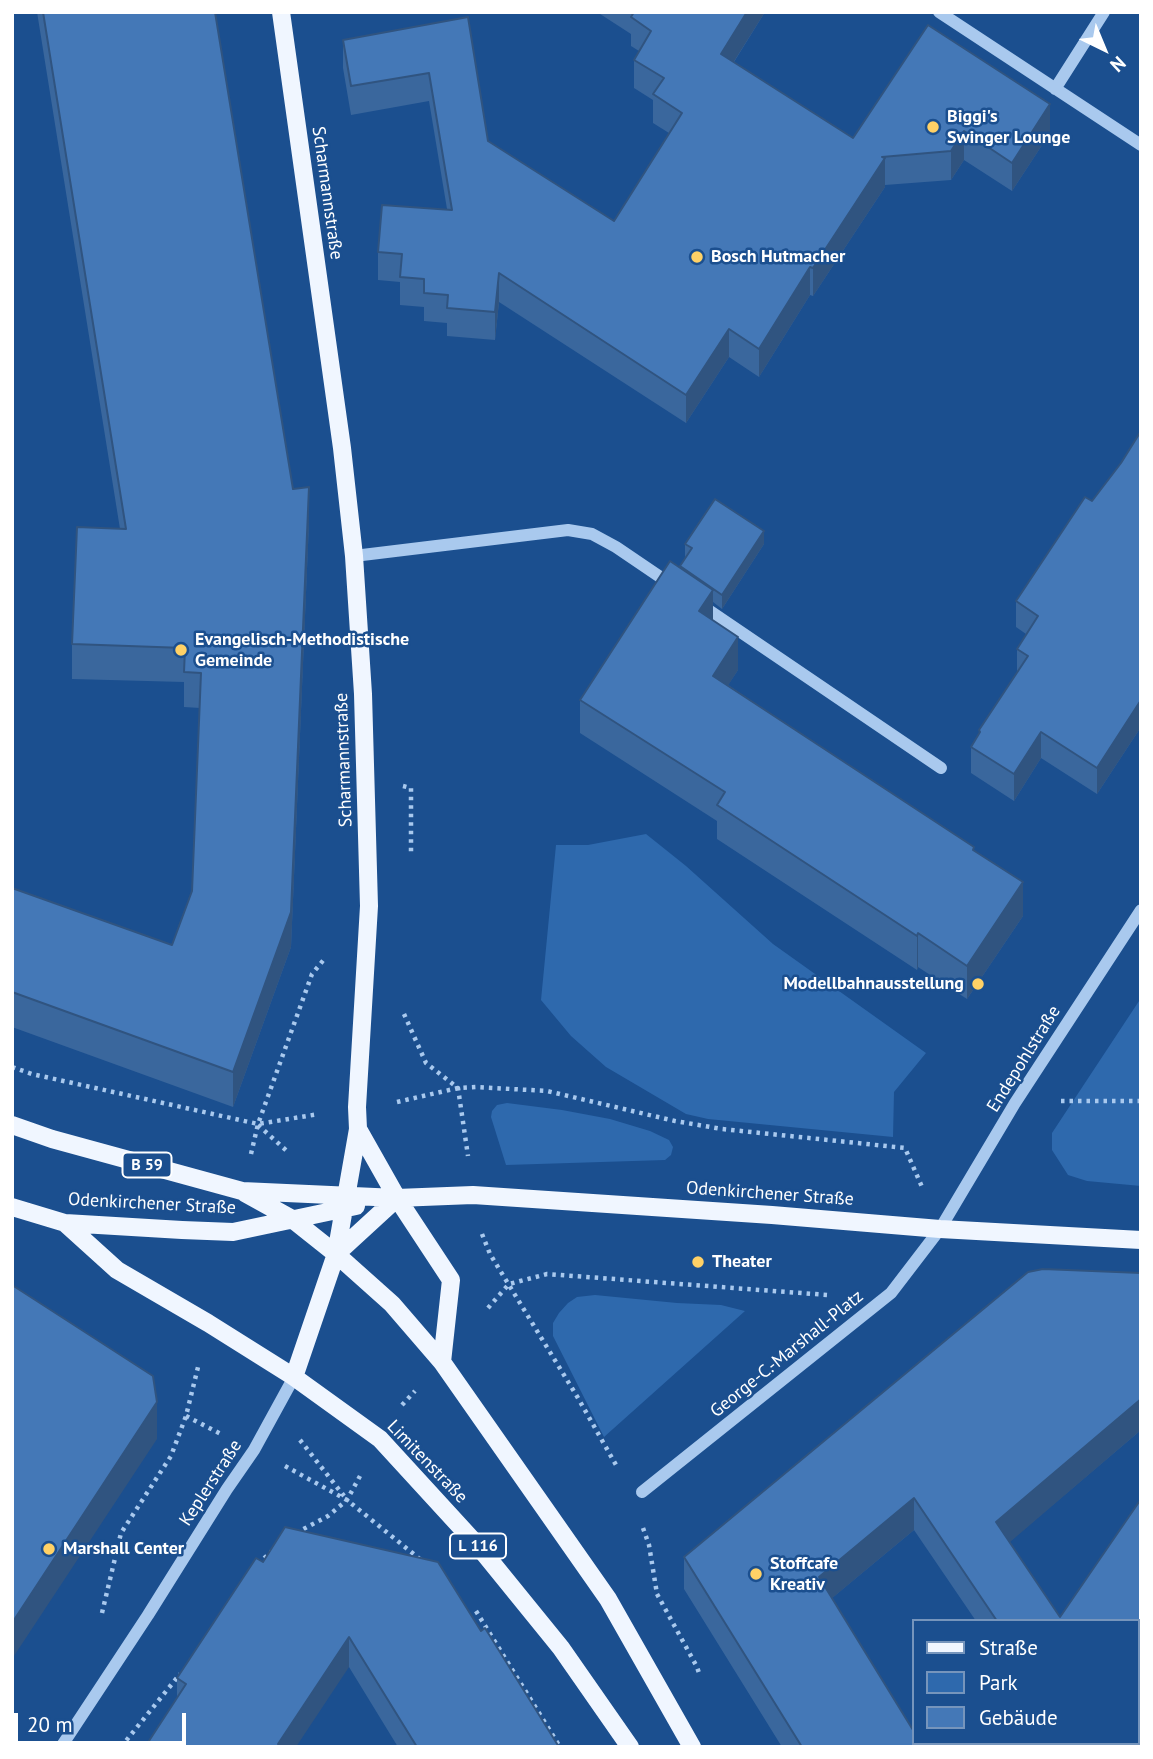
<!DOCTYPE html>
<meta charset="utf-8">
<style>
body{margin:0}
#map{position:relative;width:1153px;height:1759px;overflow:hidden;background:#1b4f8f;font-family:"PT Sans",sans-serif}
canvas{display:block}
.frame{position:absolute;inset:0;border:14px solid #fff;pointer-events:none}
.legend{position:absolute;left:912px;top:1619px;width:228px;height:126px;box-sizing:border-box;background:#1b4f8f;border:2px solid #7695bc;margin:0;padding:9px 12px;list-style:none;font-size:21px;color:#fff}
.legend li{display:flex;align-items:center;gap:14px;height:35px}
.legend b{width:35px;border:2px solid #7695bc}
.north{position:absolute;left:1069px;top:14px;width:70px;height:70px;-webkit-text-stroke:5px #1b4f8f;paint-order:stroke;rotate:137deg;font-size:19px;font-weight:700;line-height:28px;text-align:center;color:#fff}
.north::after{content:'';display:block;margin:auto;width:24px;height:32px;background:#fff;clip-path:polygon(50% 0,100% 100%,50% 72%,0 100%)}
.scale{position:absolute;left:14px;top:1713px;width:172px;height:32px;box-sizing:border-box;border:4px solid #fff;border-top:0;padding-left:9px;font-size:21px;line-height:24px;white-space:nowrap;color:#fff;-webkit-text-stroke:5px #1b4f8f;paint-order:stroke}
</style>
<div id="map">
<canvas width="1153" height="1759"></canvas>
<div class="frame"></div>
<ul class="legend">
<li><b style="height:9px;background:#f0f6ff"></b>Straße</li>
<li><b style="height:19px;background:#2e69ad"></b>Park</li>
<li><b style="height:19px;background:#4478b7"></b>Gebäude</li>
</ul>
<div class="north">N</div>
<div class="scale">20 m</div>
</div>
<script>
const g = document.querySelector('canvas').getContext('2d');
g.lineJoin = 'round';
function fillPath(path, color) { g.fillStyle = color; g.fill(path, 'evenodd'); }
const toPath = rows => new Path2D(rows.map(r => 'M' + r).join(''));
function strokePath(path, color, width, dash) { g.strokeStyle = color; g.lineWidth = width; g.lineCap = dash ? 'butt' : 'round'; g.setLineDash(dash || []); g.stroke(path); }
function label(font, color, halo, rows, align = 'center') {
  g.font = font + ' "PT Sans",sans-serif'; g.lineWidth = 5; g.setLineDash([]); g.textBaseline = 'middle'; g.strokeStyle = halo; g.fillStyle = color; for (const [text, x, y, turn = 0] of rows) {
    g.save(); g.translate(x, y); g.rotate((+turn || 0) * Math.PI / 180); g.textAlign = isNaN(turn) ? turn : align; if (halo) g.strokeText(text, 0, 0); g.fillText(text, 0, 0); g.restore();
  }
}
const green = toPath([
 [646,834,686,866,773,944,926,1053,894,1092,893,1137,708,1119,686,1114,606,1067,571,1036,541,1000,556,845,588,845],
 [1141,998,1141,1186,1087,1181,1068,1175,1052,1150,1052,1133],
 [507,1103,562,1110,610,1119,650,1131,669,1140,673,1147,671,1155,665,1160,506,1165,491,1117,492,1111,497,1105],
 [595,1295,677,1303,721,1305,745,1311,604,1437,553,1336,553,1323,559,1313,568,1303,577,1297]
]);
const path = toPath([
 [403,786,411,788,411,852],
 [404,1014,426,1063,458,1088,468,1156],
 [12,1067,32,1074,258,1124,319,1114],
 [1061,1101,1141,1101],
 [397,1102,458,1088,476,1087,547,1091,675,1121,722,1129,905,1148,922,1187],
 [258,1125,288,1152],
 [251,1154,258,1124,312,974,326,957],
 [482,1234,490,1254,578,1398,616,1465],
 [488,1308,509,1284,547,1274,827,1295],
 [402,1405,415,1391],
 [186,1416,221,1434],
 [300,1440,344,1496],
 [285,1466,347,1500,421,1560],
 [643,1528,649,1545,657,1594],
 [296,1533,328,1516,347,1500,360,1476],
 [258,1564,272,1551],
 [657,1594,697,1667,700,1676],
 [476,1611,560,1747],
 [102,1613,121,1533,171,1456,186,1416,199,1363],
 [121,1747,180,1674]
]);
const minor = toPath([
 [939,12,1141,145],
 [1055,89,1104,12],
 [354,556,568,530,592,534,616,547,672,585],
 [701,605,941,768],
 [642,1492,891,1293,940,1229,1015,1103,1141,910],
 [61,1747,148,1615,227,1489,254,1450,294,1377]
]);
const major = toPath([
 [281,12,342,448,354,556,363,694,369,906,357,1107,358,1129,336,1254,294,1377],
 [12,1125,52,1139,242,1191,397,1198,473,1195,772,1215,940,1229,1141,1240],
 [358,1129,397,1198,451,1280,442,1362],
 [245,1193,292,1219,336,1254,392,1304,442,1362,608,1599,692,1747],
 [12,1207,65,1223,182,1230,233,1232,356,1206],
 [65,1223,117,1270,208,1323,294,1377,380,1439,479,1547,561,1648,630,1747],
 [336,1254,397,1198]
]);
const wall = toPath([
 [37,12,215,12,293,489,309,522,291,947,233,1107,12,1027,12,888,172,945,192,891,200,708,184,707,184,682,72,679,72,644,120,529],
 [597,12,765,12,734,62,853,138,928,25,1050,133,1012,191,964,160,951,180,885,185,885,187,813,296,810,295,759,377,729,357,686,423,499,302,495,340,447,336,447,323,424,321,424,307,400,305,400,282,378,280,378,252,447,209,429,101,351,115,343,68,343,40,468,17,488,141,614,221,669,133,653,123,653,100,634,88,634,60,639,51,631,46,631,34],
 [1141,431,1141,727,1097,794,1041,758,1014,801,971,773,971,747,979,734,979,730,1017,673,1017,649,1026,634,1016,627,1016,601,1121,463],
 [685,544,764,544,722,609,713,602,713,620,738,670,728,685,974,851,1023,916,967,999,918,967,917,970,717,839,717,821,580,733,580,700,680,568,685,558],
 [1043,1269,1141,1273,1141,1430,1009,1542,1060,1617,1141,1499,1141,1747,1062,1747,1059,1743,1137,1743,1137,1621,976,1621,914,1530,832,1598,913,1730,913,1743,922,1743,924,1747,782,1747,684,1589,684,1557,1028,1272],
 [263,1562,481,1631,559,1747,398,1747,349,1667,177,1699,177,1678]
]);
const shadedWall = toPath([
 [747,12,765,12,721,82,721,54],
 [1050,104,1050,133,1012,191,1012,163],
 [964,131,964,160,951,180,951,151],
 [885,158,885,187,813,296,813,268],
 [810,267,810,295,759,377,759,349],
 [499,273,499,302,495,340,495,312],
 [729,329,729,357,686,423,686,395],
 [309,487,309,522,291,947,233,1107,233,1072],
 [764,531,764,544,722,609,722,595],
 [713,590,713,623,699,611],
 [738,637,738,670,713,709,713,676],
 [1141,700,1141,727,1097,794,1097,768],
 [1041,732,1041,758,1014,801,1014,774],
 [1023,882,1023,916,967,999,967,966],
 [918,933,918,967,917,970,917,936],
 [1141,1399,1141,1430,996,1554,996,1522],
 [157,1402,157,1439,12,1659,12,1623],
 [914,1498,914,1530,819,1609,819,1577],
 [349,1637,349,1667,296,1747,278,1747,278,1744]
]);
const building = toPath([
 [43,12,215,12,293,489,309,487,291,912,233,1072,12,992,12,888,172,945,192,891,201,673,184,672,185,648,72,644,77,527,126,529,43,12],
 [634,12,747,12,721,54,853,138,928,25,1050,104,1012,163,964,131,951,151,882,157,885,158,813,268,810,267,759,349,729,329,686,395,499,273,495,312,447,308,448,295,424,293,424,279,400,277,402,254,378,252,382,205,452,210,429,73,351,86,343,40,468,17,488,141,614,221,682,113,653,94,664,78,634,60,651,31,631,17,634,12],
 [1141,431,1141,700,1097,768,1041,732,1014,774,971,747,980,732,979,730,1028,656,1017,649,1038,616,1016,601,1085,497,1092,501,1121,463,1141,431],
 [715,499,764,531,722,595,680,566,692,548,685,544,715,499],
 [670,561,713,590,699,611,738,637,713,676,974,847,973,850,1023,882,967,966,918,933,917,936,717,805,725,792,580,700,670,561],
 [1043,1269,1141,1273,1141,1399,996,1522,1060,1617,1141,1499,1141,1747,1110,1747,1105,1743,1137,1743,1137,1621,997,1621,914,1498,819,1577,913,1730,913,1743,922,1743,924,1747,802,1747,684,1557,1028,1272,1043,1269],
 [12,1285,153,1376,157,1402,12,1623,12,1285],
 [285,1527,438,1562,481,1631,485,1628,559,1747,417,1747,349,1637,278,1744,282,1747,145,1747,186,1684,177,1678,256,1558,263,1562,285,1527]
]);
const markers = [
 [933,127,7,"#ffd166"],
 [697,257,7,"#ffd166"],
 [181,650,7,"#ffd166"],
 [978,984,7,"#ffd166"],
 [698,1262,7,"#ffd166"],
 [49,1549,7,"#ffd166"],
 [756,1574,7,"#ffd166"]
];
const shields = [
 [147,1165,49],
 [478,1546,56]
];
const shieldNames = [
 ["B 59",147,1165],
 ["L 116",478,1546]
];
const poiNames = [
 ["Biggi's",947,117],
 ["Swinger Lounge",947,138],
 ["Bosch Hutmacher",711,257],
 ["Evangelisch-Methodistische",195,640],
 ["Gemeinde",195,661],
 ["Modellbahnausstellung",964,984,"right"],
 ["Theater",712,1262],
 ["Marshall Center",63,1549],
 ["Stoffcafe",770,1564],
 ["Kreativ",770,1585]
];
const streetNames = [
 ["Scharmannstraße",327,193,82],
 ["Scharmannstraße",344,760,-92],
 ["Endepohlstraße",1024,1059,-58],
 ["Odenkirchener Straße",770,1194,4],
 ["Odenkirchener Straße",152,1204,3],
 ["George-C.-Marshall-Platz",787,1354,-39],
 ["Limitenstraße",427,1462,46],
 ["Keplerstraße",211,1483,-57]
];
fillPath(green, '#2e69ad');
strokePath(path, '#a9c9ee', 4.5, [3.5, 5]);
strokePath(minor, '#a9c9ee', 12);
strokePath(major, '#f0f6ff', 18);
fillPath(wall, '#3a679d');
fillPath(shadedWall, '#305480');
fillPath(building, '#4478b7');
strokePath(building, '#305480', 2);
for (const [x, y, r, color] of markers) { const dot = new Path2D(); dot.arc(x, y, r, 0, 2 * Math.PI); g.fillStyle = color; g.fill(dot); strokePath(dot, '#1b4f8f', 2.5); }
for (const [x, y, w] of shields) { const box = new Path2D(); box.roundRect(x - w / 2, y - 12.5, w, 25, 5); g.fillStyle = '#1b4f8f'; g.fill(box); strokePath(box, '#fff', 2); }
label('bold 16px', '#fff', null, shieldNames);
label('bold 18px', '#fff', '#1b4f8f', poiNames, 'left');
label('18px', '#fff', '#1b4f8f', streetNames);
</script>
